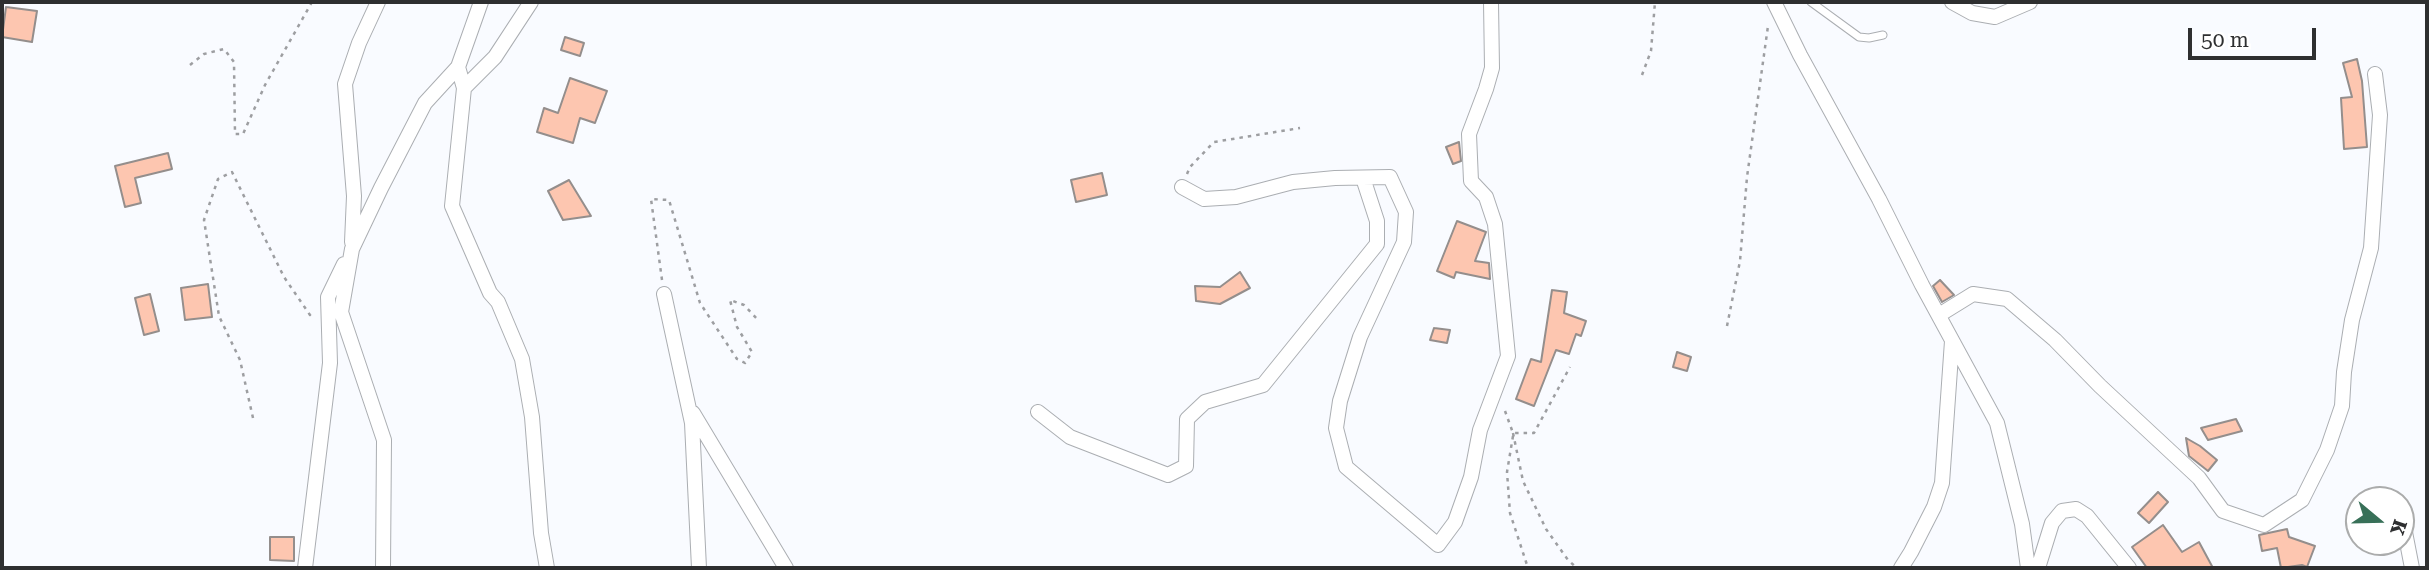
<!DOCTYPE html>
<style>
body{margin:0}
#map{position:relative;width:2429px;height:570px;overflow:hidden;background:#f9fbff;font-family:"Roboto Serif",serif}
canvas{display:block}
.frame{position:absolute;inset:0;border:4px solid #2e2f30;pointer-events:none}
.north{position:absolute;left:2345px;top:486px;width:70px;height:70px;box-sizing:border-box;background:#fff;border:2px solid #abacac;border-radius:50%;rotate:109deg;font-size:19px;font-weight:700;line-height:28px;text-align:center;color:#2e2f30}
.north::after{content:'';display:block;margin:auto;width:24px;height:32px;background:#387058;clip-path:polygon(50% 0,100% 100%,50% 72%,0 100%)}
.scale{position:absolute;left:2188px;top:28px;width:128px;height:32px;box-sizing:border-box;border:4px solid #2e2f30;border-top:0;padding-left:9px;font-size:21px;line-height:24px;white-space:nowrap;color:#2e2f30;-webkit-text-stroke:5px #fff;paint-order:stroke}
</style>
<div id="map">
<canvas width="2429" height="570"></canvas>
<div class="frame"></div>
<div class="north">K</div>
<div class="scale">50 m</div>
</div>
<script>
const g = document.querySelector('canvas').getContext('2d');
g.lineJoin = 'round';
function fillPath(path, color) { g.fillStyle = color; g.fill(path, 'evenodd'); }
const toPath = rows => new Path2D(rows.map(r => 'M' + r).join(''));
function strokePath(path, color, width, dash) { g.strokeStyle = color; g.lineWidth = width; g.lineCap = dash ? 'butt' : 'round'; g.setLineDash(dash || []); g.stroke(path); }
const building = toPath([
 [6,7,37,11,32,42,2,37,6,7],
 [565,37,584,43,580,56,561,50,565,37],
 [2357,59,2362,81,2367,147,2344,149,2341,98,2352,97,2343,63,2357,59],
 [570,78,607,91,595,123,580,118,573,143,537,132,544,108,558,113,570,78],
 [1459,142,1461,161,1453,164,1446,147,1459,142],
 [168,153,172,169,135,178,141,203,125,207,115,166,168,153],
 [1102,173,1107,195,1076,202,1071,180,1102,173],
 [569,180,591,216,563,220,548,191,569,180],
 [1457,221,1486,232,1475,261,1489,263,1490,279,1456,272,1454,278,1437,271,1457,221],
 [1240,272,1250,288,1220,304,1196,301,1195,286,1220,287,1240,272],
 [1940,280,1954,295,1942,302,1933,286,1940,280],
 [208,284,212,317,185,320,181,288,208,284],
 [1552,290,1567,292,1564,313,1586,321,1581,336,1576,334,1569,354,1556,350,1534,406,1516,399,1531,359,1541,362,1552,290],
 [150,294,159,331,144,335,135,298,150,294],
 [1434,328,1450,330,1447,343,1430,340,1434,328],
 [1677,352,1691,357,1687,371,1673,367,1677,352],
 [2236,419,2242,431,2208,440,2201,428,2236,419],
 [2186,438,2200,446,2217,460,2208,471,2189,456,2186,438],
 [2158,492,2168,502,2149,523,2138,513,2158,492],
 [2163,525,2182,552,2199,542,2213,568,2147,568,2132,547,2163,525],
 [2287,529,2289,537,2315,546,2307,567,2302,565,2281,568,2277,548,2262,551,2259,535,2287,529],
 [270,537,294,537,294,561,270,560,270,537]
]);
const path = toPath([
 [190,65,204,54,224,49,234,62,235,134,243,134,265,85,312,2],
 [1642,75,1651,51,1655,2],
 [1187,174,1190,167,1214,142,1300,128],
 [662,280,651,199,669,200,700,303,737,359,745,363,752,352,737,327,730,300,744,305,759,321],
 [1727,326,1740,261,1747,177,1768,26],
 [1505,411,1513,433,1534,433,1570,367],
 [253,418,240,360,219,316,204,220,218,179,232,172,284,277,310,315,312,311],
 [1513,433,1523,481,1546,529,1568,560,1577,568],
 [1513,436,1507,472,1510,513,1528,568]
]);
const service = toPath([
 [1811,2,1859,37,1869,38,1883,35]
]);
const minor = toPath([
 [1774,2,1800,55,1879,199,1922,285,1997,423,2022,524,2028,568],
 [1952,2,1972,13,1995,17,2030,2],
 [458,67,464,88,452,206,490,293,498,302,522,359,532,417,541,533,547,568],
 [464,88,495,57,531,2],
 [1182,187,1204,199,1236,197,1293,182,1335,178,1390,177,1406,212,1404,242,1360,337,1340,401,1336,428,1346,467,1438,545,1455,522,1471,477,1480,430,1508,356,1495,224,1486,197,1471,181,1469,134,1486,89,1492,68,1491,2],
 [352,242,354,196,345,84,359,43,378,2],
 [664,294,692,423,699,568],
 [1939,315,1973,294,2007,299,2055,340,2100,386,2199,478,2223,511,2264,525,2302,500,2327,450,2342,406,2344,372,2352,320,2371,248,2380,115,2375,74],
 [1038,412,1070,437,1168,475,1186,466,1187,419,1205,402,1263,385,1377,244,1377,221,1363,178],
 [693,413,786,568],
 [2405,532,2412,568],
 [305,568,330,363,328,297,344,264],
 [383,568,384,440,341,312,352,249,381,188,425,103,458,67,481,2],
 [1901,568,1911,552,1934,507,1942,483,1952,341],
 [2038,568,2052,523,2062,511,2076,509,2087,516,2129,568]
]);
fillPath(building, '#fdc6b0');
strokePath(building, '#948e8c', 2);
strokePath(service, '#abaeb2', 9);
strokePath(minor, '#abaeb2', 16);
strokePath(path, '#9d9ea1', 2.5, [3.5, 5]);
strokePath(service, '#fff', 7);
strokePath(minor, '#fff', 14);
</script>
